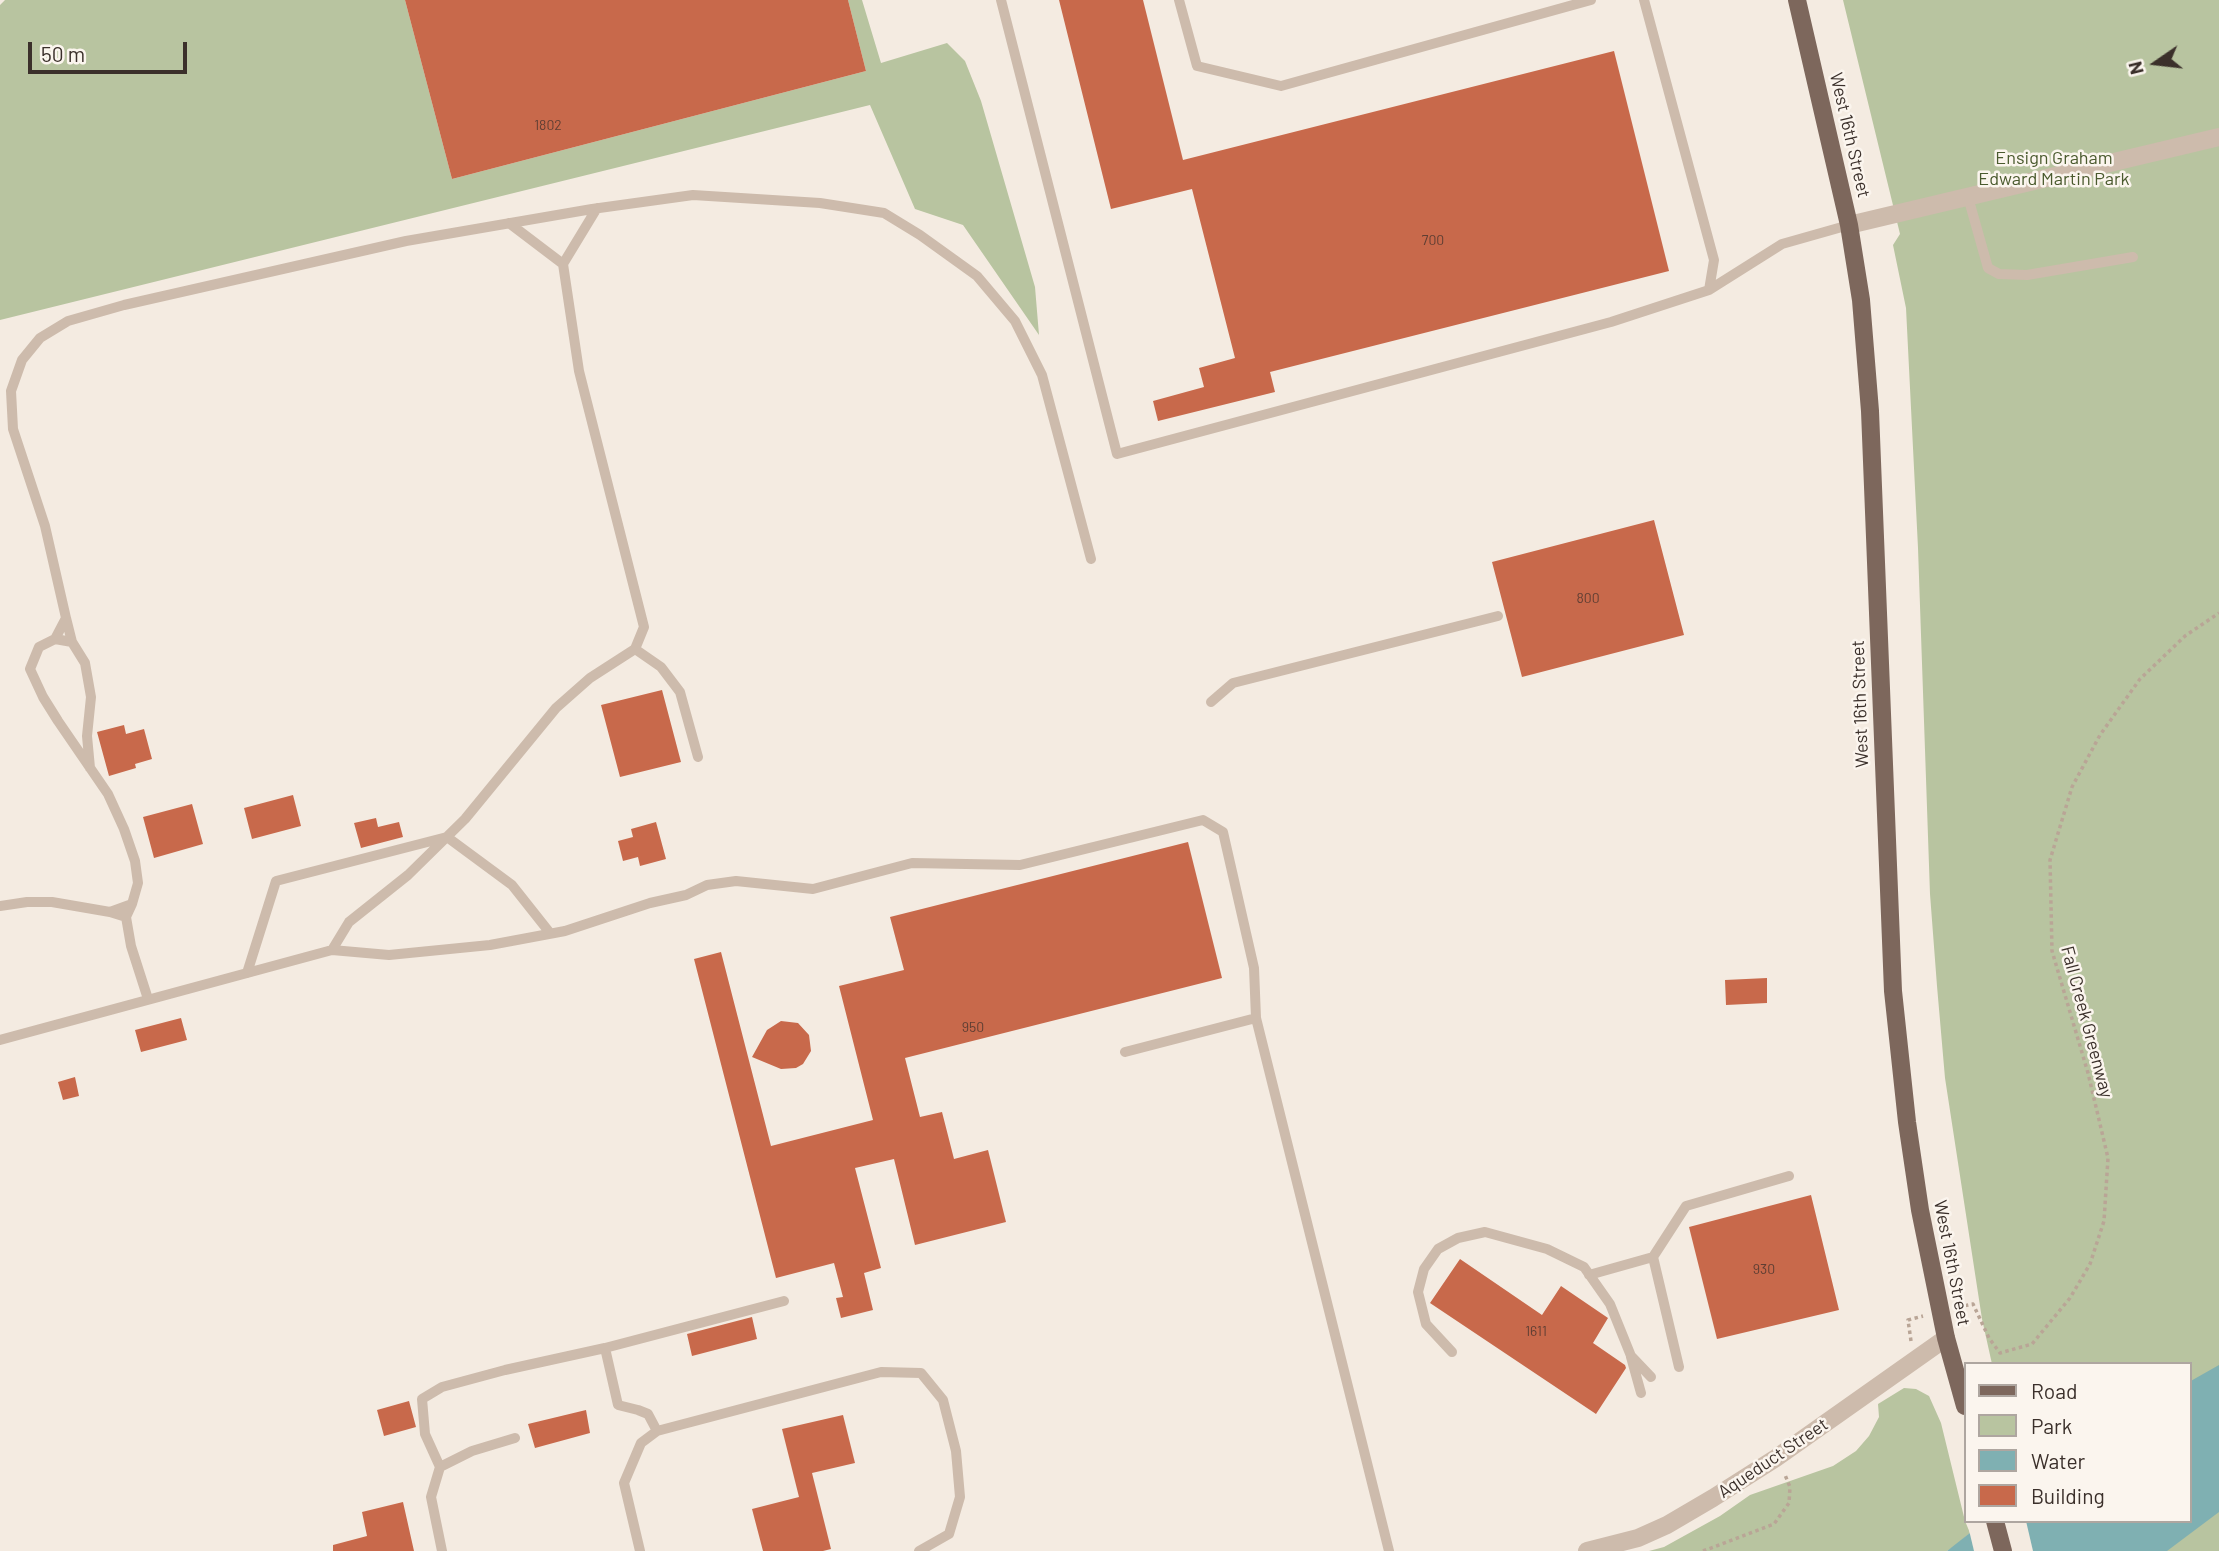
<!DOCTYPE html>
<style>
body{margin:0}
#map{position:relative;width:2219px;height:1551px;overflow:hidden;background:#f4ebe1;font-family:Barlow,sans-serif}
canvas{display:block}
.legend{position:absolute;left:1964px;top:1362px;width:228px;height:161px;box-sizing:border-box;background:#fbf5ee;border:2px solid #aea6a0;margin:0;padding:9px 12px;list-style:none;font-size:21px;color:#3b302b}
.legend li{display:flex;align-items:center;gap:14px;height:35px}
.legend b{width:35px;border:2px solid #aea6a0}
.north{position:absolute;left:2121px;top:28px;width:70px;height:70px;-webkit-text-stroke:5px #fbf5ee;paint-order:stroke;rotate:256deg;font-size:19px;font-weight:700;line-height:28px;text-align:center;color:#3b302b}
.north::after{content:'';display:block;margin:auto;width:24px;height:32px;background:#3b302b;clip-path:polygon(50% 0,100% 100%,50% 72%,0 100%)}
.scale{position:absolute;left:28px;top:42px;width:159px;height:32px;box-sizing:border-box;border:4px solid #3b302b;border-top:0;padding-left:9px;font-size:21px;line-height:24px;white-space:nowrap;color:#3b302b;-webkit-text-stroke:5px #fbf5ee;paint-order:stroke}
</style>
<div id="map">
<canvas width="2219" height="1551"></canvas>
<ul class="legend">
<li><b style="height:9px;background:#7d675c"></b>Road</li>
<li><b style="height:19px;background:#b8c4a0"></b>Park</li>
<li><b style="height:19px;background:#7fb0b2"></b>Water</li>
<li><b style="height:19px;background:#c8694b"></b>Building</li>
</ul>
<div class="north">N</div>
<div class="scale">50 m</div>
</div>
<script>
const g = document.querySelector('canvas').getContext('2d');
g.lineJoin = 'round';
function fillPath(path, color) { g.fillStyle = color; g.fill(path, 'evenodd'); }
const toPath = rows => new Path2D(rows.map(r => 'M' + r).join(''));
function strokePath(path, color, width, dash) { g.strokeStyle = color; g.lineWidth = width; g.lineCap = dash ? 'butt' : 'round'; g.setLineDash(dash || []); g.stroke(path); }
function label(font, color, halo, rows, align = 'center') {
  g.font = font + ' Barlow,sans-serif'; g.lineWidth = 5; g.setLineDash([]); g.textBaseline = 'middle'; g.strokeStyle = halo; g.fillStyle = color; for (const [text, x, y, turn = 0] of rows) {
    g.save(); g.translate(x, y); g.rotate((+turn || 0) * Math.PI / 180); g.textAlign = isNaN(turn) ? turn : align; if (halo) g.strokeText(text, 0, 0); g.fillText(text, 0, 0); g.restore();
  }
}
const green = toPath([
 [5,0,405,0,452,179,866,71,848,0,862,0,881,63,947,43,965,61,981,101,1035,287,1039,335,963,225,915,209,870,105,0,320,0,5],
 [1843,0,2219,0,2219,1551,2039,1551,2189,1521,2189,1364,1992,1364,1982,1319,1945,1078,1937,986,1930,894,1918,548,1906,308,1893,245,1900,234],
 [1904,1388,1916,1389,1929,1396,1941,1423,1965,1521,1970,1533,1955,1546,1947,1551,1649,1551,1664,1547,1720,1516,1750,1495,1833,1466,1856,1451,1869,1436,1879,1417,1878,1404]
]);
const water = toPath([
 [2219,1365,2219,1512,2167,1551,1947,1551,1985,1521,2189,1521,2189,1382]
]);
const pier = toPath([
 [1979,1521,2026,1521,2033,1551,1974,1551,1969,1530]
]);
const building = toPath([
 [405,0,848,0,866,71,452,179],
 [1059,0,1143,0,1183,160,1614,51,1669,271,1270,372,1275,392,1158,421,1153,401,1204,387,1199,368,1235,358,1192,189,1111,209],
 [1654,520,1684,635,1522,677,1492,562],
 [662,690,681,762,620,777,601,705],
 [124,725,126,734,144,729,152,759,135,764,136,768,109,776,97,732],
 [293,795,301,826,252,839,244,808],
 [192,804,203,844,154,858,143,817],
 [376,818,378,827,399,822,403,837,361,848,354,823],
 [656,822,666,859,640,866,638,857,623,861,618,841,633,837,631,829],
 [1188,842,1222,978,905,1058,920,1117,942,1112,954,1159,988,1150,1006,1222,915,1245,894,1159,855,1168,881,1268,864,1273,873,1310,841,1318,836,1298,843,1297,834,1263,776,1278,694,959,721,952,771,1146,873,1120,839,986,904,970,890,917],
 [1767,978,1767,1003,1726,1005,1725,980],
 [181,1018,187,1040,141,1052,135,1030],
 [781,1021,798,1023,809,1035,811,1051,803,1064,796,1068,781,1069,752,1057,767,1030],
 [75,1077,79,1096,63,1100,58,1082],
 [1811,1195,1839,1310,1717,1339,1689,1227],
 [1460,1259,1542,1315,1561,1286,1608,1318,1593,1343,1625,1365,1626,1368,1596,1414,1430,1303],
 [752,1317,757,1339,692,1356,687,1334],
 [409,1401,416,1427,384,1436,377,1410],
 [586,1410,590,1433,535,1448,528,1424],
 [843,1415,855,1463,812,1473,831,1549,823,1551,763,1551,752,1509,799,1497,782,1429],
 [403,1502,414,1551,333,1551,333,1545,367,1536,362,1512]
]);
const path = toPath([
 [1958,1307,1973,1304,1989,1338,2000,1353,2032,1344,2070,1298,2090,1264,2104,1221,2108,1158,2088,1073,2052,951,2050,860,2072,787,2100,735,2140,679,2185,636,2219,613],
 [1911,1341,1908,1320,1923,1316],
 [1703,1551,1774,1524,1789,1503,1790,1487,1785,1475]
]);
const service = toPath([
 [1001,0,1117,454,1611,322,1709,290,1782,244,1849,225],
 [1179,0,1197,66,1281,86,1591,0],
 [1644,0,1714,260,1709,290],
 [1968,197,1988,268,1999,274,2027,275,2133,257],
 [509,223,563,264,597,208],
 [563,264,579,371,644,627,635,649,661,667,680,692,698,757],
 [66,618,45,526,13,429,11,391,22,360,40,338,68,321,124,305,406,241,592,209,693,195,820,203,884,213,920,235,977,276,1015,321,1042,375,1091,559],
 [55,639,66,618,72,642],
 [1211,702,1233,683,1498,616],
 [90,768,87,736,91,697,85,663,72,642,55,639,39,647,30,669,43,697,58,721,108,794,124,829,135,861,138,883,132,904],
 [0,906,27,902,52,902,110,912],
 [126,917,132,904,110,912,126,917,131,946,148,999],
 [332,950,349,922,408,875,465,819,556,708,590,678,635,649],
 [247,973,276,881,447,837,512,885,550,933],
 [0,1040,332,950,389,955,490,945,565,931,650,903,686,895,707,885,736,881,813,889,912,863,1020,865,1203,820,1223,832,1254,968,1256,1018],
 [1125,1052,1256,1018,1389,1551],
 [1653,1257,1686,1206,1789,1176],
 [1589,1275,1653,1257,1679,1367],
 [605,1348,618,1405,638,1410,648,1414,657,1431],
 [1452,1352,1426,1324,1418,1292,1424,1269,1438,1249,1458,1238,1485,1232,1547,1249,1584,1267,1610,1304,1631,1356,1651,1377],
 [1631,1357,1641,1393],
 [440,1467,472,1451,515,1438],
 [442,1551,431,1497,440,1467,425,1434,422,1399,442,1387,505,1370,605,1348,784,1301],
 [640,1551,624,1483,641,1443,657,1431,881,1372,921,1373,943,1400,956,1451,960,1497,949,1534,919,1551]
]);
const minor = toPath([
 [1849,225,2219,137],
 [1587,1551,1638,1538,1667,1525,1713,1498,1776,1458,1946,1338]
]);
const primary = toPath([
 [1797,0,1849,225,1861,300,1870,411,1893,991,1907,1122,1920,1210,1946,1338,1965,1406],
 [1995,1521,2003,1551]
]);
const numberNames = [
 ["1802",548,125],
 ["700",1433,240],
 ["800",1588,598],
 ["950",973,1027],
 ["930",1764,1269],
 ["1611",1536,1331]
];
const streetNames = [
 ["West 16th Street",1850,135,77],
 ["West 16th Street",1860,704,-92],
 ["Fall Creek Greenway",2087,1022,75],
 ["West 16th Street",1952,1263,79],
 ["Aqueduct Street",1773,1458,-34]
];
const parkNames = [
 ["Ensign Graham",2054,158],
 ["Edward Martin Park",2054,179]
];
fillPath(green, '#b8c4a0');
fillPath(water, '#7fb0b2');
fillPath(pier, '#f4ebe1');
fillPath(building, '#c8694b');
strokePath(path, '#b9a596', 3.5, [3.5, 3.5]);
strokePath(service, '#cdbbac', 10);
strokePath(minor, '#cdbbac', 18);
strokePath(primary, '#7d675c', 18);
label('14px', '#5e3e33', null, numberNames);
label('18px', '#3b302b', '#fbf5ee', streetNames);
label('18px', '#4a5a2e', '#fbf5ee', parkNames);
</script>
